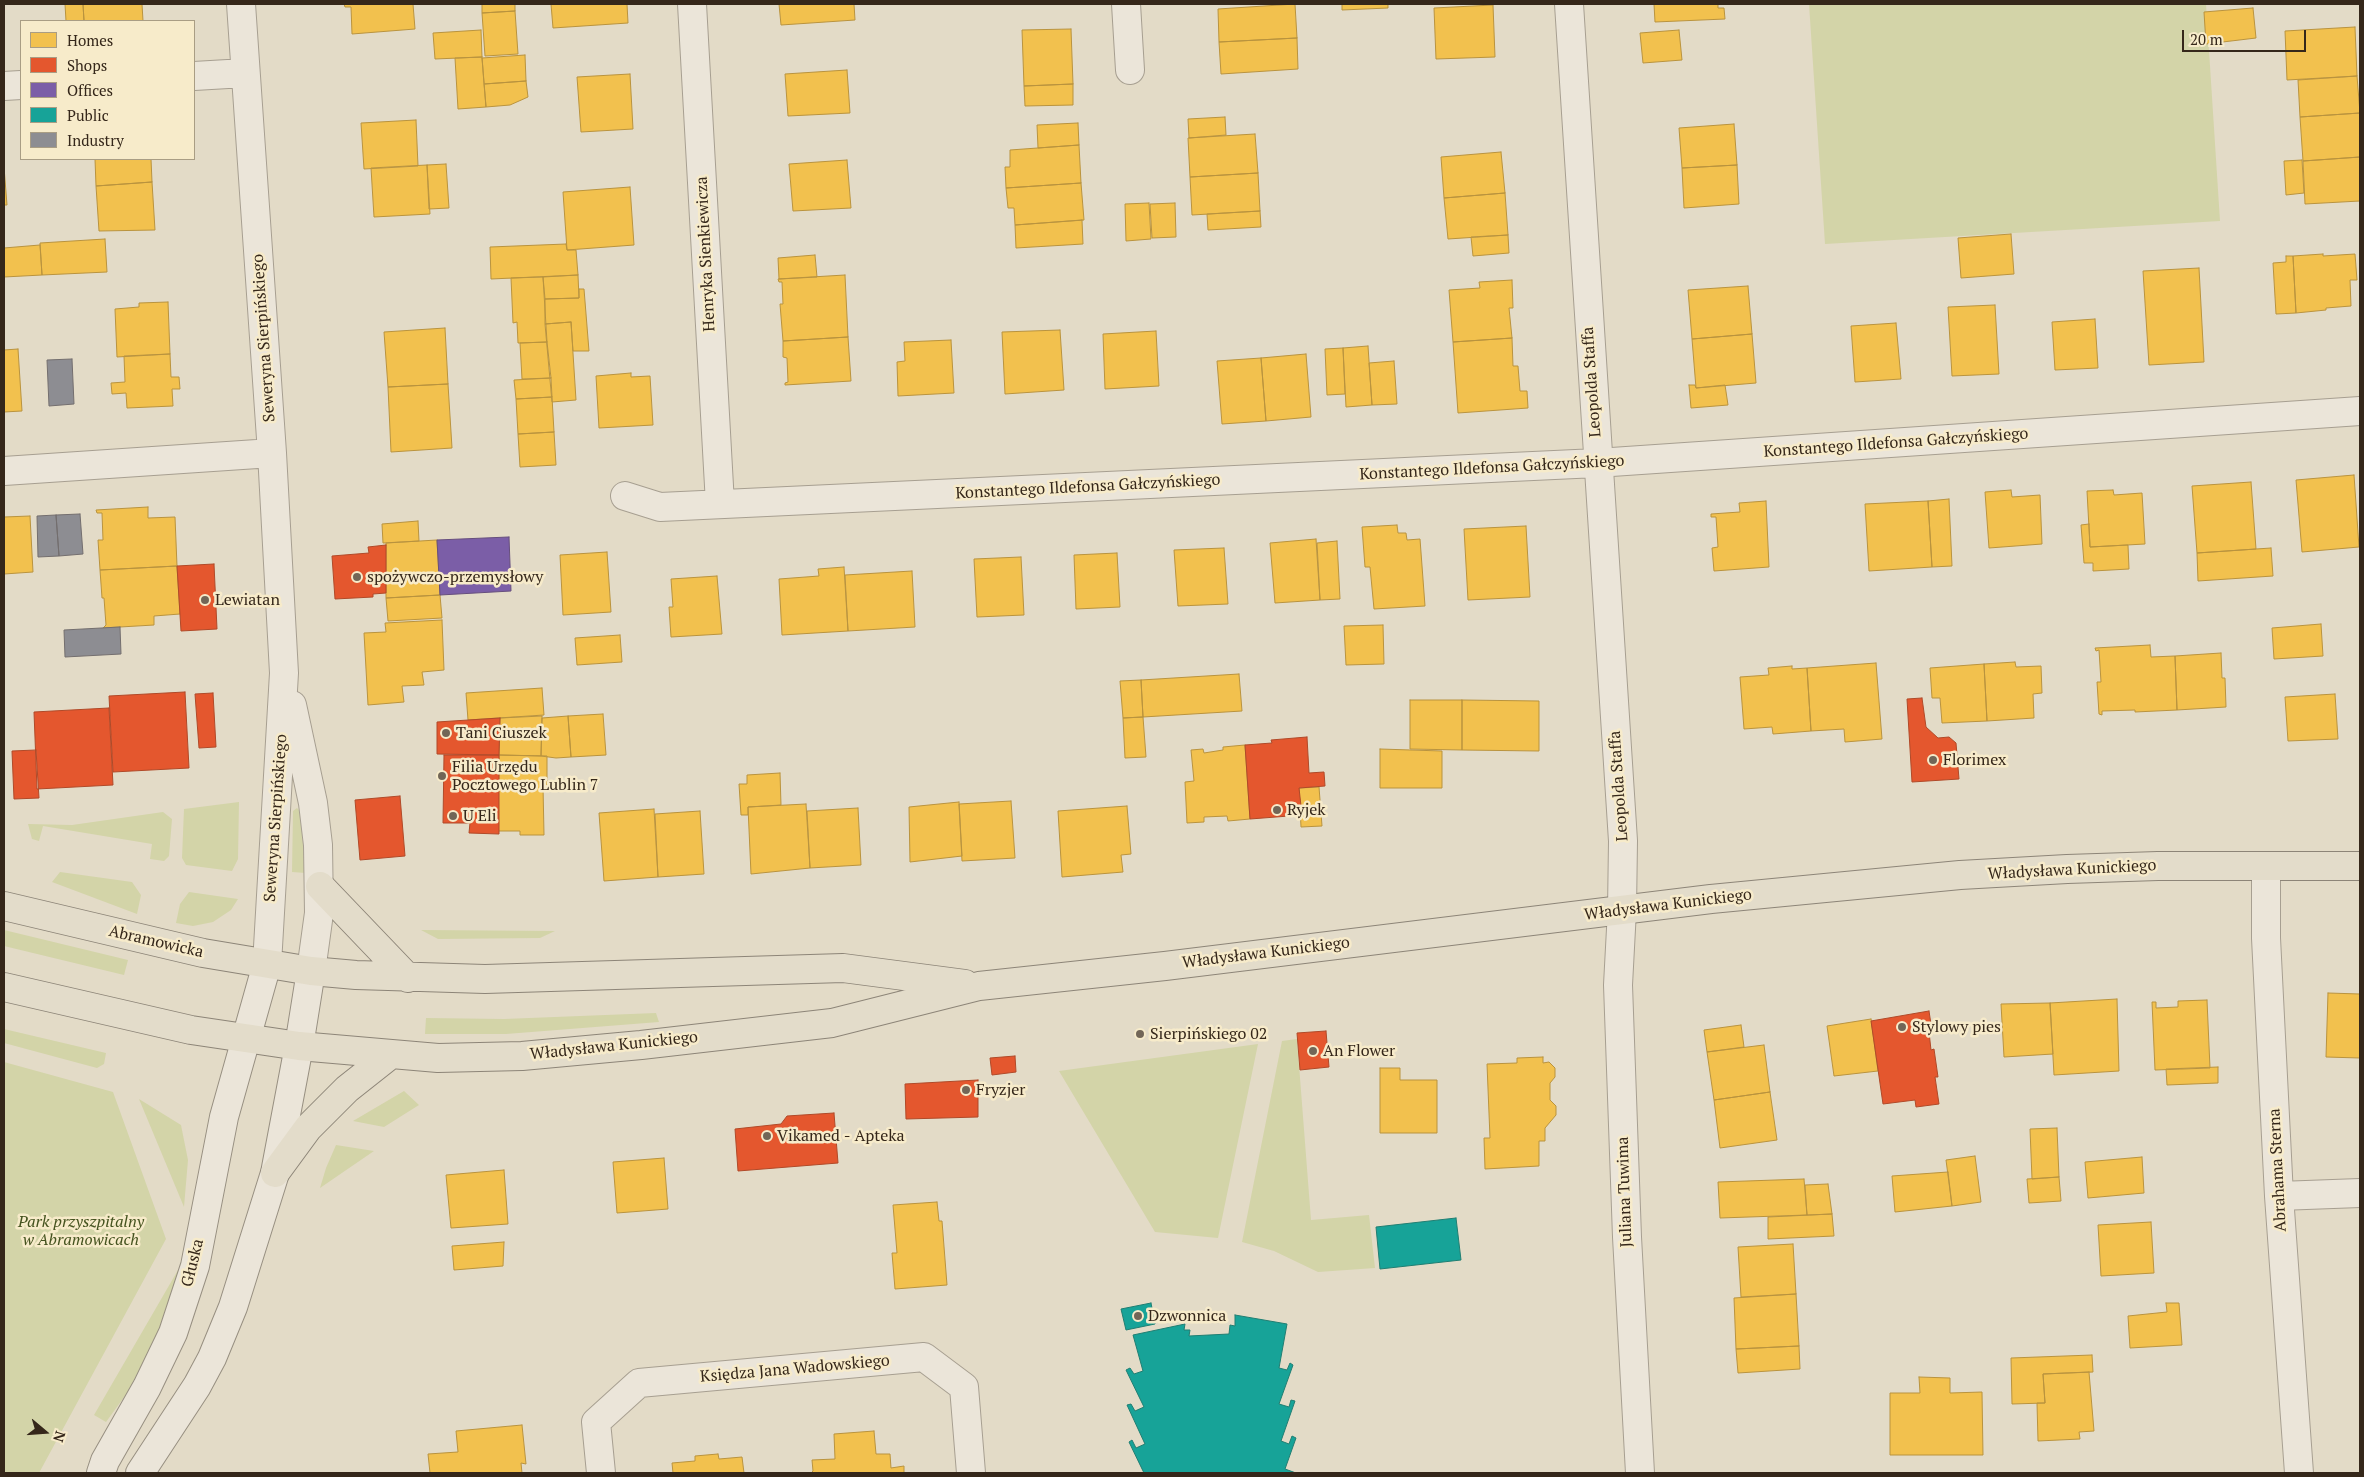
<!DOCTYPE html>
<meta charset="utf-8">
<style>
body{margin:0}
#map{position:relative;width:2364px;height:1477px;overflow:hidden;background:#e3dbc7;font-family:"PT Serif",serif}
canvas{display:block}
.frame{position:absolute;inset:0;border:5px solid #35271a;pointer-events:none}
.legend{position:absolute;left:20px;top:20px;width:175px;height:140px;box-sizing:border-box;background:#f7ebca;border:1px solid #a99d84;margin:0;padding:6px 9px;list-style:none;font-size:15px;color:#35271a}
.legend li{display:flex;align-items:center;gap:10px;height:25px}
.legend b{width:25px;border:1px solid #a99d84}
.north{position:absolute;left:20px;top:1407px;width:50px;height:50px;-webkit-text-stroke:4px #f7ebca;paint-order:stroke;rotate:108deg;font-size:14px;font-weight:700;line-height:20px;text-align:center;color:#35271a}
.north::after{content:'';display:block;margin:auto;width:18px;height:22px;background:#35271a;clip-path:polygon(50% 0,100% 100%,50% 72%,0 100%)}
.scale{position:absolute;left:2182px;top:30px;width:124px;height:22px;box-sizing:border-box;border:2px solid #35271a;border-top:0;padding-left:6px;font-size:15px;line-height:18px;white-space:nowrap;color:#35271a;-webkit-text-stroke:4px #f7ebca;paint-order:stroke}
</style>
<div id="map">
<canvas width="2364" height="1477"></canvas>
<div class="frame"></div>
<ul class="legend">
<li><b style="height:14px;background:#f2c14e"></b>Homes</li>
<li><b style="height:14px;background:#e4572e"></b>Shops</li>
<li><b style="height:14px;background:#7b5ea7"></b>Offices</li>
<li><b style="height:14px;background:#17a398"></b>Public</li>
<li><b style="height:14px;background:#8d8d92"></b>Industry</li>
</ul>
<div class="north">N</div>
<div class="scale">20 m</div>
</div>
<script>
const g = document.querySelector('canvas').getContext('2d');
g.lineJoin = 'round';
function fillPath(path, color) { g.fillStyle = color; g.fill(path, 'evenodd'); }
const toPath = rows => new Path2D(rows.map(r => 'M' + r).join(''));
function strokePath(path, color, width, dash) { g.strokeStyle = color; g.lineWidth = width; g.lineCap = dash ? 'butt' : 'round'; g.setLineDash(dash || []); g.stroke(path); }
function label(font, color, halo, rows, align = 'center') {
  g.font = font + ' "PT Serif",serif'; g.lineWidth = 5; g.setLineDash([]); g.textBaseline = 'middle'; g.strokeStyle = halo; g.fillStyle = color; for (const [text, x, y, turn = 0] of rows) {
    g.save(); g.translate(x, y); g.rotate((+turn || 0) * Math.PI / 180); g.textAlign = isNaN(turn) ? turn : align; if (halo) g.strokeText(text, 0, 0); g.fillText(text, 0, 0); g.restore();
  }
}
const green = toPath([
 [1809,4,2206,4,2220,221,1825,244],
 [239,802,238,859,232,871,186,865,182,858,184,809],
 [297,808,300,811,306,873,292,872,293,811],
 [163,812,172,819,169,856,164,861,150,859,152,844,43,826,39,841,32,839,28,824,72,825],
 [60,872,132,882,141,895,137,914,52,882],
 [189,892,238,899,231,910,213,922,193,926,176,923,180,904],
 [4,930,128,960,124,975,4,946],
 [421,930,555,931,540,938,438,939],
 [656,1013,659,1022,506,1034,425,1034,426,1018,504,1019],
 [4,1029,106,1053,104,1064,97,1068,4,1043],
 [1297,1039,1311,1220,1369,1215,1375,1268,1318,1272,1274,1251,1242,1242,1282,1041],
 [1258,1044,1218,1238,1155,1232,1059,1071],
 [4,1062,113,1092,166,1239,39,1473,4,1473],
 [404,1091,419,1105,384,1127,353,1121],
 [139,1099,181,1125,188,1160,184,1207],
 [336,1145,374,1151,320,1188,326,1168],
 [178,1270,182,1271,172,1301,138,1378,106,1422,94,1415]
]);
const homes = toPath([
 [65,4,83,4,84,21,66,21,65,4],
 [83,4,142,4,143,21,84,21,83,4],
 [344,4,413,4,415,29,352,34,351,7,345,7,344,4],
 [482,4,515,4,515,11,482,13,482,4],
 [551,4,627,4,628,23,553,28,551,4],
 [779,4,854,4,855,20,781,25,779,4],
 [1295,4,1297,38,1219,42,1218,9,1295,4],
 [1342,4,1388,4,1388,8,1342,10,1342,4],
 [1654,4,1718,4,1718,8,1724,8,1725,19,1655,22,1654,4],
 [1493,5,1495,57,1436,59,1434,8,1493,5],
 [2253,8,2256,38,2206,44,2204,12,2253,8],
 [515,11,518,54,485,56,482,13,515,11],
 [2355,27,2357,76,2287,80,2285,31,2355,27],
 [1071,29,1073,84,1024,86,1022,30,1071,29],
 [481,30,482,57,435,59,433,33,481,30],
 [1679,30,1682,60,1643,63,1640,33,1679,30],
 [1297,38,1298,69,1221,74,1219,42,1297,38],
 [525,55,526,81,484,84,482,58,525,55],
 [482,57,486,107,458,109,455,58,482,57],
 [847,70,850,113,788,116,785,74,847,70],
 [630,74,633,129,581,132,577,77,630,74],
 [2357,76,2360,113,2300,117,2298,80,2357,76],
 [526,81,528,97,510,105,486,107,484,84,526,81],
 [1073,84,1073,105,1025,106,1024,86,1073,84],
 [2360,113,2360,157,2303,161,2300,117,2360,113],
 [1225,117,1226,135,1189,138,1188,119,1225,117],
 [416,120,418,166,364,169,361,123,416,120],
 [1078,123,1079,145,1038,148,1037,125,1078,123],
 [1734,124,1737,165,1682,168,1679,128,1734,124],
 [1255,134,1258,173,1190,177,1188,138,1255,134],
 [1079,145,1081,183,1006,188,1005,167,1010,167,1010,150,1079,145],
 [1501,152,1505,193,1444,198,1441,157,1501,152],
 [2360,157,2360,201,2305,204,2303,161,2360,157],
 [95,159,151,159,152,182,96,186,95,159],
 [847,160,851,208,793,211,789,164,847,160],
 [2302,160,2304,193,2286,195,2284,161,2302,160],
 [446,164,449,208,429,209,427,165,446,164],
 [427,165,430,214,374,217,371,168,427,165],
 [1737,165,1739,204,1684,208,1682,168,1737,165],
 [4,167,7,205,4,205,4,167],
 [1258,173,1260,211,1192,215,1190,177,1258,173],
 [152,182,155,230,99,231,96,186,152,182],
 [1081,183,1084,220,1015,225,1014,208,1008,208,1006,188,1081,183],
 [630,187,634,245,567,250,563,192,630,187],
 [1505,193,1508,235,1448,239,1444,198,1505,193],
 [1149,203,1151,239,1126,241,1125,204,1149,203],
 [1175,203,1176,237,1152,238,1150,204,1175,203],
 [1260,211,1261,227,1208,230,1207,214,1260,211],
 [1082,220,1083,244,1016,248,1015,225,1082,220],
 [2011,234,2014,274,1961,278,1958,238,2011,234],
 [1508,235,1509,253,1473,256,1471,237,1508,235],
 [105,239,107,272,42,275,40,243,105,239],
 [566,244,567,250,576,250,578,275,491,279,490,247,566,244],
 [40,245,42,275,4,277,4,248,40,245],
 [2323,254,2323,256,2355,254,2357,280,2350,280,2351,306,2326,308,2326,310,2296,313,2293,256,2323,254],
 [815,255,817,277,779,279,778,258,815,255],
 [2286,256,2293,256,2296,313,2276,314,2273,263,2286,262,2286,256],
 [2199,268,2204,362,2149,365,2143,271,2199,268],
 [578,275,579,298,545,299,543,277,578,275],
 [845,275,848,337,783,341,780,304,783,304,782,282,779,282,778,279,845,275],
 [543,277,547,342,518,343,517,322,513,323,511,278,543,277],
 [1512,280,1513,308,1509,308,1512,338,1453,342,1449,290,1480,288,1479,282,1512,280],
 [1748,286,1752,334,1692,339,1688,290,1748,286],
 [579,289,584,289,589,351,573,351,571,322,545,324,545,299,579,298,579,289],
 [168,302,170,354,117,357,115,309,139,307,139,303,168,302],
 [1995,305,1999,374,1952,376,1948,307,1995,305],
 [2095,319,2098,368,2055,370,2052,322,2095,319],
 [571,322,576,400,552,402,545,324,571,322],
 [1896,323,1901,379,1855,382,1851,326,1896,323],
 [445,328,448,384,388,387,384,332,445,328],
 [1060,330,1064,390,1005,394,1002,332,1060,330],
 [1156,331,1159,386,1105,389,1103,334,1156,331],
 [1752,334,1756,383,1696,388,1692,339,1752,334],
 [848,337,851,381,785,385,785,383,788,382,787,358,783,357,783,341,848,337],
 [1512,338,1513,366,1518,366,1520,391,1527,391,1528,408,1458,413,1453,342,1512,338],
 [951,340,954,393,898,396,897,362,905,361,904,342,951,340],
 [547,342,551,378,522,379,520,343,547,342],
 [1368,346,1372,405,1346,407,1343,348,1368,346],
 [1343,348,1345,394,1327,395,1325,349,1343,348],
 [18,349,22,411,4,412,4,350,18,349],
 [170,354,171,377,179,377,180,389,172,389,173,406,127,408,126,393,112,394,111,383,125,382,124,356,170,354],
 [1306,354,1311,417,1266,421,1261,358,1306,354],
 [1261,358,1266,421,1222,424,1217,361,1261,358],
 [1394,361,1397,404,1372,405,1369,363,1394,361],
 [631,373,631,377,650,376,653,425,599,428,596,376,631,373],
 [551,378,552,397,516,399,514,380,551,378],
 [448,384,452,448,391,452,388,387,448,384],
 [1689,385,1695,385,1696,388,1725,385,1728,405,1691,408,1689,385],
 [552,397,554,432,518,434,516,399,552,397],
 [554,432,556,465,520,467,518,434,554,432],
 [2354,475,2359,547,2302,552,2296,480,2354,475],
 [2251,482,2256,549,2197,553,2192,486,2251,482],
 [2011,490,2012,497,2040,495,2042,544,1989,548,1985,492,2011,490],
 [2113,490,2114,495,2142,493,2145,544,2090,547,2087,491,2113,490],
 [1949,499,1952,566,1932,567,1928,501,1949,499],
 [1766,501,1769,567,1714,571,1712,548,1718,547,1716,517,1711,517,1711,514,1740,512,1739,503,1766,501],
 [1928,501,1932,567,1869,571,1865,504,1928,501],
 [148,507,148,518,175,517,177,566,100,570,98,540,103,540,102,513,97,513,96,510,148,507],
 [30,516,33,572,4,574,4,517,30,516],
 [418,521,419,541,383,543,382,524,418,521],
 [2089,524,2090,547,2128,545,2129,569,2093,571,2093,563,2084,563,2081,525,2089,524],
 [1397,525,1398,533,1406,533,1407,540,1420,539,1425,606,1374,609,1370,567,1365,567,1362,527,1397,525],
 [1526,526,1530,597,1468,600,1464,529,1526,526],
 [1316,539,1320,600,1275,603,1270,543,1316,539],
 [437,540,440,595,386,598,386,543,437,540],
 [1337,541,1340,599,1320,600,1317,543,1337,541],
 [1224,548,1228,604,1178,606,1174,550,1224,548],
 [2271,548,2273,576,2198,581,2197,553,2271,548],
 [607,552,611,612,563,615,560,555,607,552],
 [1117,553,1120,607,1076,609,1074,555,1117,553],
 [1021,557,1024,615,977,617,974,559,1021,557],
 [177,566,180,614,154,616,154,625,103,628,106,625,104,598,102,598,100,570,177,566],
 [844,567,848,631,782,635,779,579,819,576,818,569,844,567],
 [912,571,915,627,848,631,845,575,912,571],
 [717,576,722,634,671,637,669,607,673,607,671,579,717,576],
 [440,595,442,618,388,621,386,598,440,595],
 [442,620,444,670,422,672,424,685,402,686,404,702,368,705,364,633,386,632,385,623,442,620],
 [2321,624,2323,656,2274,659,2272,628,2321,624],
 [1383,625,1384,664,1346,665,1344,626,1383,625],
 [620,635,622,662,577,665,575,638,620,635],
 [2150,645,2151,657,2175,656,2177,710,2135,712,2135,710,2102,711,2102,715,2099,714,2097,682,2101,682,2099,650,2096,651,2095,648,2150,645],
 [2221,653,2222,678,2225,678,2226,707,2177,710,2175,656,2221,653],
 [2015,662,2016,667,2041,666,2042,693,2033,694,2034,718,1987,721,1984,664,2015,662],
 [1876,663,1882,739,1845,742,1844,729,1811,731,1807,668,1876,663],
 [1984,664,1987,721,1942,723,1940,698,1932,698,1930,668,1984,664],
 [1792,666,1792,669,1807,668,1811,731,1773,734,1772,727,1744,729,1740,677,1769,675,1768,668,1792,666],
 [1239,674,1242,711,1143,717,1141,680,1239,674],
 [1141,680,1143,717,1123,718,1120,681,1141,680],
 [542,688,544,715,468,720,466,693,542,688],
 [2335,694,2338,739,2288,741,2285,697,2335,694],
 [1410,700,1462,700,1462,750,1410,749,1410,700],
 [1462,700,1539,701,1539,751,1462,750,1462,700],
 [603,714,606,755,571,757,568,716,603,714],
 [542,716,541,756,499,755,500,718,542,716],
 [568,716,571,757,556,758,541,756,542,718,568,716],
 [1143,717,1146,757,1125,758,1123,718,1143,717],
 [1245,745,1250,819,1228,821,1227,816,1204,817,1204,822,1187,823,1185,782,1194,781,1191,750,1203,749,1204,753,1223,750,1223,747,1245,745],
 [1380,749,1442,751,1442,788,1380,788,1380,749],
 [499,755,547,756,547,786,543,786,544,835,520,835,520,831,498,831,499,755],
 [780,773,781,805,748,807,748,815,741,815,739,784,747,784,747,775,780,773],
 [1319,787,1322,826,1301,827,1299,788,1319,787],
 [1011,801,1015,858,962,861,959,804,1011,801],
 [959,802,962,856,910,862,909,807,959,802],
 [806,804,810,868,751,874,748,807,806,804],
 [1127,806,1131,854,1121,855,1123,872,1062,877,1058,811,1127,806],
 [858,808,861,865,810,868,807,811,858,808],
 [654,809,658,877,604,881,599,813,654,809],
 [700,811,704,874,658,877,655,814,700,811],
 [2328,993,2360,994,2360,1058,2326,1057,2328,993],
 [2117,999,2119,1071,2054,1075,2050,1003,2117,999],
 [2207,1000,2210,1068,2155,1070,2152,1002,2156,1002,2156,1008,2178,1007,2178,1001,2207,1000],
 [2050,1003,2053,1054,2004,1057,2001,1004,2050,1003],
 [1871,1019,1878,1071,1834,1076,1827,1026,1871,1019],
 [1741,1025,1744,1047,1707,1052,1704,1030,1741,1025],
 [1764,1045,1770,1092,1714,1100,1707,1052,1764,1045],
 [1543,1057,1543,1063,1549,1062,1555,1068,1555,1077,1550,1083,1550,1100,1556,1106,1556,1115,1545,1128,1545,1141,1539,1141,1539,1166,1485,1169,1484,1138,1490,1138,1487,1064,1517,1063,1517,1058,1543,1057],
 [2218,1067,2218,1083,2167,1085,2166,1069,2218,1067],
 [1380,1068,1400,1068,1400,1080,1437,1080,1437,1133,1380,1133,1380,1068],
 [1770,1092,1777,1140,1720,1148,1714,1100,1770,1092],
 [2057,1128,2059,1177,2032,1179,2030,1129,2057,1128],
 [1975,1156,1981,1202,1952,1206,1946,1160,1975,1156],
 [2142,1157,2144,1193,2088,1198,2085,1162,2142,1157],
 [664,1158,668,1209,617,1213,613,1162,664,1158],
 [504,1170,508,1224,451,1228,446,1175,504,1170],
 [1948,1172,1952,1206,1895,1212,1892,1176,1948,1172],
 [2059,1177,2061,1201,2029,1203,2027,1179,2059,1177],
 [1804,1179,1807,1215,1720,1218,1718,1182,1804,1179],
 [1828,1184,1832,1214,1807,1215,1805,1185,1828,1184],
 [937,1202,939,1221,942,1221,947,1285,895,1289,892,1253,897,1253,893,1205,937,1202],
 [1832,1214,1834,1236,1768,1239,1768,1217,1832,1214],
 [2151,1222,2154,1273,2101,1276,2098,1225,2151,1222],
 [504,1242,503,1266,454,1270,452,1246,504,1242],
 [1793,1244,1796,1294,1741,1297,1738,1247,1793,1244],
 [1796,1294,1799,1346,1736,1349,1734,1298,1796,1294],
 [2166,1303,2179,1303,2182,1345,2130,1348,2128,1316,2167,1312,2166,1303],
 [1799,1346,1800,1369,1738,1373,1736,1349,1799,1346],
 [2092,1355,2093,1372,2043,1374,2045,1403,2012,1404,2011,1358,2092,1355],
 [2089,1372,2094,1431,2079,1432,2080,1439,2038,1441,2037,1403,2045,1403,2043,1374,2089,1372],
 [1919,1377,1950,1378,1950,1393,1982,1392,1983,1455,1890,1455,1890,1393,1920,1393,1919,1377],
 [522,1425,526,1464,521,1463,522,1473,430,1473,428,1454,458,1452,456,1431,522,1425],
 [874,1431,876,1454,890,1454,891,1468,904,1466,904,1473,811,1473,813,1471,812,1460,835,1459,834,1434,874,1431],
 [718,1454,719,1459,742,1457,744,1473,673,1473,672,1463,695,1461,695,1456,718,1454]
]);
const shops = toPath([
 [386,545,386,593,373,594,373,597,335,599,332,556,369,553,368,547,386,545],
 [214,564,217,629,181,631,177,566,214,564],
 [185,692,189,768,113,772,109,696,185,692],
 [213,693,216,747,199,748,195,694,213,693],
 [1922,698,1926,727,1938,738,1949,737,1956,743,1959,779,1912,782,1907,699,1922,698],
 [109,708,113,785,37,789,34,712,109,708],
 [500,718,499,755,437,754,437,722,500,718],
 [1307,737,1309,773,1324,772,1325,786,1299,788,1302,815,1250,819,1245,745,1272,743,1271,740,1307,737],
 [36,750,39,798,14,799,12,751,36,750],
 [444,755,499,755,499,834,469,833,470,823,443,823,444,755],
 [400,796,405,856,360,860,355,800,400,796],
 [1929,1011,1932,1031,1929,1032,1931,1050,1934,1049,1938,1077,1935,1077,1939,1104,1916,1107,1915,1100,1883,1104,1871,1021,1929,1011],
 [1326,1031,1329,1067,1300,1070,1297,1033,1326,1031],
 [1015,1056,1016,1072,992,1075,990,1058,1015,1056],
 [978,1080,978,1117,906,1119,905,1084,978,1080],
 [834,1113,838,1163,738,1171,735,1129,781,1124,787,1116,834,1113]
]);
const offices = toPath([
 [509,537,511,591,440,595,437,540,509,537]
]);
const public = toPath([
 [1456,1218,1461,1260,1380,1269,1376,1227,1456,1218],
 [1151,1303,1155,1324,1126,1330,1121,1309,1151,1303],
 [1235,1315,1287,1324,1279,1368,1287,1370,1290,1363,1293,1365,1279,1404,1289,1407,1291,1400,1295,1401,1281,1441,1289,1444,1292,1436,1296,1438,1285,1469,1296,1473,1144,1473,1129,1442,1132,1440,1136,1448,1145,1444,1127,1405,1131,1404,1135,1411,1144,1407,1126,1370,1130,1368,1134,1374,1143,1371,1133,1335,1185,1324,1184,1330,1190,1330,1189,1336,1229,1334,1230,1325,1235,1326,1235,1315]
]);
const industry = toPath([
 [72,359,74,404,49,406,47,360,72,359],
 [80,514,83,554,59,556,56,515,80,514],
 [56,515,59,556,38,557,37,516,56,515],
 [120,627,121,654,65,657,64,630,120,627]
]);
const street = toPath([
 [241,4,272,453,284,673,267,964],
 [692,4,720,504],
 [1126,4,1130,70],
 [1569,4,1623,841,1622,910,1618,985,1627,1237,1640,1473],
 [194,76,245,73],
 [4,86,21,85],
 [4,471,272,453],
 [625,496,660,507,1597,463,2360,411],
 [292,705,313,803,318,845,319,913,311,971],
 [2266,866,2266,938,2279,1196,2299,1473],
 [2279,1196,2360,1193],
 [601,1473,596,1422,639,1383,924,1357,964,1387,971,1473]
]);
const secondary = toPath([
 [101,1473,105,1461,147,1387,173,1333,195,1266,224,1117,267,964],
 [140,1473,197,1386,212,1358,233,1307,275,1173,299,1046,311,971]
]);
const primary = toPath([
 [320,886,408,978],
 [4,906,203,953,311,971,356,975,485,979,843,968,965,984],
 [4,987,191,1030,299,1046,438,1058,522,1056,641,1045,832,1023,979,986,1165,966,1711,899,1960,875,2067,869,2158,866,2360,866],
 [275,1173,308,1128,347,1089,390,1055]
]);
const markers = [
 [357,577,5,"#726657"],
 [205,600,5,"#726657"],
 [446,733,5,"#726657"],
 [1933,760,5,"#726657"],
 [442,776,5,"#726657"],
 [1277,810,5,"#726657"],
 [453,816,5,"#726657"],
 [1902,1027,5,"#726657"],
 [1140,1034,5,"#726657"],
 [1313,1051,5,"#726657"],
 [966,1090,5,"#726657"],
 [767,1136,5,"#726657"],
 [1138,1316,5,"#726657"]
];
const streetNames = [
 ["Henryka Sienkiewicza",706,254,-93],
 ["Seweryna Sierpińskiego",264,338,-94],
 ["Leopolda Staffa",1592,382,-94],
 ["Konstantego Ildefonsa Gałczyńskiego",1896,443,-4],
 ["Konstantego Ildefonsa Gałczyńskiego",1492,468,-3],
 ["Konstantego Ildefonsa Gałczyńskiego",1088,487,-3],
 ["Leopolda Staffa",1619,786,-94],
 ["Seweryna Sierpińskiego",276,818,-86],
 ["Władysława Kunickiego",2072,870,-3],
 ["Władysława Kunickiego",1668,905,-7],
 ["Abramowicka",156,942,13],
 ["Władysława Kunickiego",1266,953,-7],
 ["Władysława Kunickiego",614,1046,-6],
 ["Abrahama Sterna",2278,1170,-93],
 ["Juliana Tuwima",1625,1192,-92],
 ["Głuska",193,1263,-76],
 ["Księdza Jana Wadowskiego",795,1369,-5]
];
const poiNames = [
 ["spożywczo-przemysłowy",367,577],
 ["Lewiatan",215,600],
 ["Tani Ciuszek",456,733],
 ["Florimex",1943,760],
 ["Filia Urzędu",452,767],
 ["Pocztowego Lublin 7",452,785],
 ["Ryjek",1287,810],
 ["U Eli",463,816],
 ["Stylowy pies",1912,1027],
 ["Sierpińskiego 02",1150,1034],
 ["An Flower",1323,1051],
 ["Fryzjer",976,1090],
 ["Vikamed - Apteka",777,1136],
 ["Dzwonnica",1148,1316]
];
const parkNames = [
 ["Park przyszpitalny",81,1222],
 ["w Abramowicach",81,1240]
];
fillPath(green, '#d3d4a8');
fillPath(homes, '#f2c14e');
strokePath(homes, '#b9933e', 1);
fillPath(shops, '#e4572e');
strokePath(shops, '#b04928', 1);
fillPath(offices, '#7b5ea7');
strokePath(offices, '#664e7d', 1);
fillPath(public, '#17a398');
strokePath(public, '#207e72', 1);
fillPath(industry, '#8d8d92');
strokePath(industry, '#736e6e', 1);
strokePath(street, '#a79f91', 30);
strokePath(secondary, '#978f81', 30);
strokePath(primary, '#8d8578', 30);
strokePath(street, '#ebe5d9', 28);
strokePath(secondary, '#ebe5d9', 28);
strokePath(primary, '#e3dcca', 28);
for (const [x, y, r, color] of markers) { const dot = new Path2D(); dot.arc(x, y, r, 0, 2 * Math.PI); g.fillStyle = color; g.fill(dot); strokePath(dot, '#f7ebca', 2); }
label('16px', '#35271a', '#f7ebca', streetNames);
label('16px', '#35271a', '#f7ebca', poiNames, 'left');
label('italic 16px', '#45531f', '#f7ebca', parkNames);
</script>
